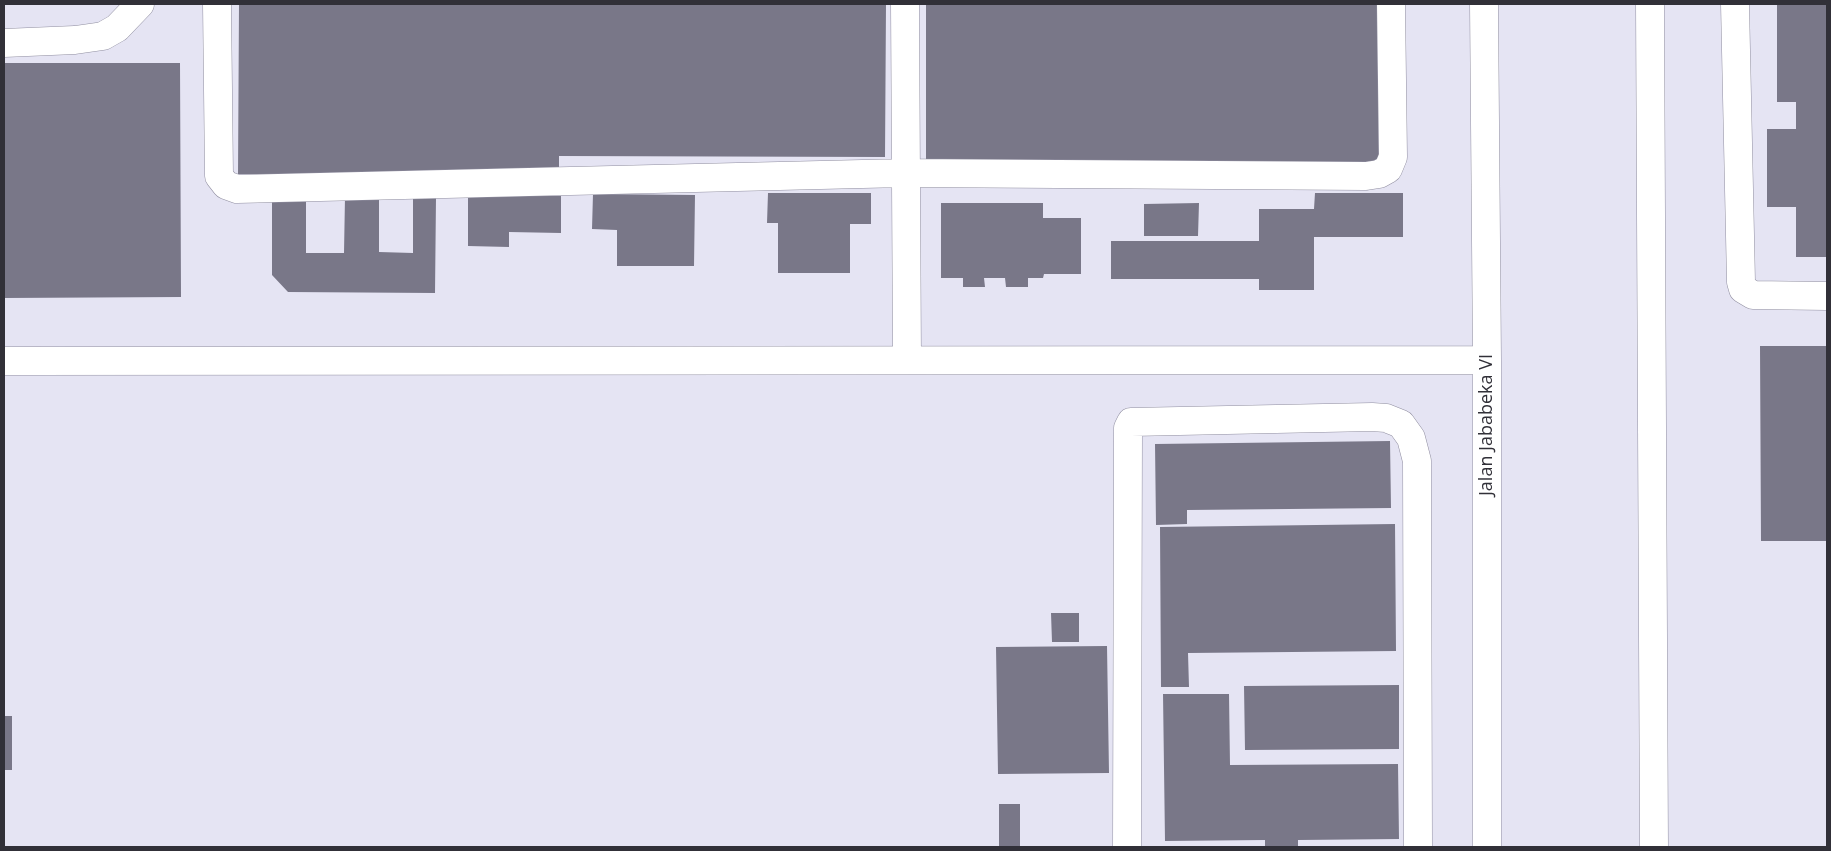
<!DOCTYPE html>
<style>
body{margin:0}
#map{position:relative;width:1831px;height:851px;overflow:hidden;background:#f3f2fe;font-family:"Open Sans",sans-serif}
canvas{display:block}
.frame{position:absolute;inset:0;border:5px solid #313038;pointer-events:none}
</style>
<div id="map">
<canvas width="1831" height="851"></canvas>
<div class="frame"></div>
</div>
<script>
const g = document.querySelector('canvas').getContext('2d');
g.lineJoin = 'round';
function fillPath(path, color) { g.fillStyle = color; g.fill(path, 'evenodd'); }
const toPath = rows => new Path2D(rows.map(r => 'M' + r).join(''));
function strokePath(path, color, width, dash) { g.strokeStyle = color; g.lineWidth = width; g.lineCap = dash ? 'butt' : 'round'; g.setLineDash(dash || []); g.stroke(path); }
function label(font, color, halo, rows, align = 'center') {
  g.font = font + ' "Open Sans",sans-serif'; g.lineWidth = 5; g.setLineDash([]); g.textBaseline = 'middle'; g.strokeStyle = halo; g.fillStyle = color; for (const [text, x, y, turn = 0] of rows) {
    g.save(); g.translate(x, y); g.rotate((+turn || 0) * Math.PI / 180); g.textAlign = isNaN(turn) ? turn : align; if (halo) g.strokeText(text, 0, 0); g.fillText(text, 0, 0); g.restore();
  }
}
const built = toPath([
 [4,4,1827,4,1827,847,4,847]
]);
const building = toPath([
 [239,4,886,4,885,157,559,156,559,176,238,174],
 [926,4,1378,4,1379,165,926,166],
 [1777,4,1827,4,1827,257,1796,257,1796,207,1767,207,1767,129,1796,129,1796,102,1777,102],
 [4,63,180,63,181,297,4,298],
 [768,193,871,193,871,224,850,224,850,273,778,273,778,223,767,223],
 [1315,193,1403,193,1403,237,1314,237,1314,290,1259,290,1259,279,1111,279,1111,241,1259,241,1259,209,1314,209],
 [593,194,695,195,694,266,617,266,617,230,592,229],
 [468,195,561,196,561,233,509,232,509,247,468,246],
 [272,196,306,196,306,253,344,253,345,197,379,197,379,252,413,253,413,197,436,197,435,293,288,292,272,275],
 [941,203,1043,203,1043,218,1081,218,1081,274,1044,274,1043,278,1028,278,1028,287,1006,287,1005,278,984,278,985,287,963,287,963,278,941,278],
 [1199,203,1198,236,1144,236,1144,204],
 [1760,346,1827,346,1827,541,1761,541],
 [1390,441,1391,508,1187,510,1187,524,1156,525,1155,444],
 [1395,524,1396,651,1188,653,1189,687,1161,687,1160,527],
 [1051,613,1079,613,1079,642,1052,642],
 [1107,646,1109,773,998,774,996,647],
 [1399,685,1399,749,1245,750,1244,686],
 [1163,694,1229,694,1230,765,1398,764,1399,839,1298,840,1298,847,1265,847,1265,840,1165,841],
 [4,716,12,716,12,770,4,770],
 [999,804,1020,804,1020,847,999,847]
]);
const minor = toPath([
 [217,4,219,176,226,185,237,189,904,173,1366,176,1379,174,1388,169,1393,157,1391,4],
 [905,4,907,360],
 [1484,4,1487,360,1487,847],
 [1650,4,1654,847],
 [1735,4,1741,282,1743,289,1753,295,1827,296],
 [4,43,75,40,103,36,117,28,140,4],
 [4,361,1487,360],
 [1127,847,1128,428,1131,422,1372,417,1386,418,1401,424,1411,438,1417,461,1418,847]
]);
const streetNames = [
 ["Jalan Jababeka VI",1487,425,-90]
];
fillPath(built, '#e5e4f3');
fillPath(building, '#797788');
strokePath(minor, '#918fa1', 29);
strokePath(minor, '#fff', 28);
label('18px', '#313038', '#fff', streetNames);
</script>
